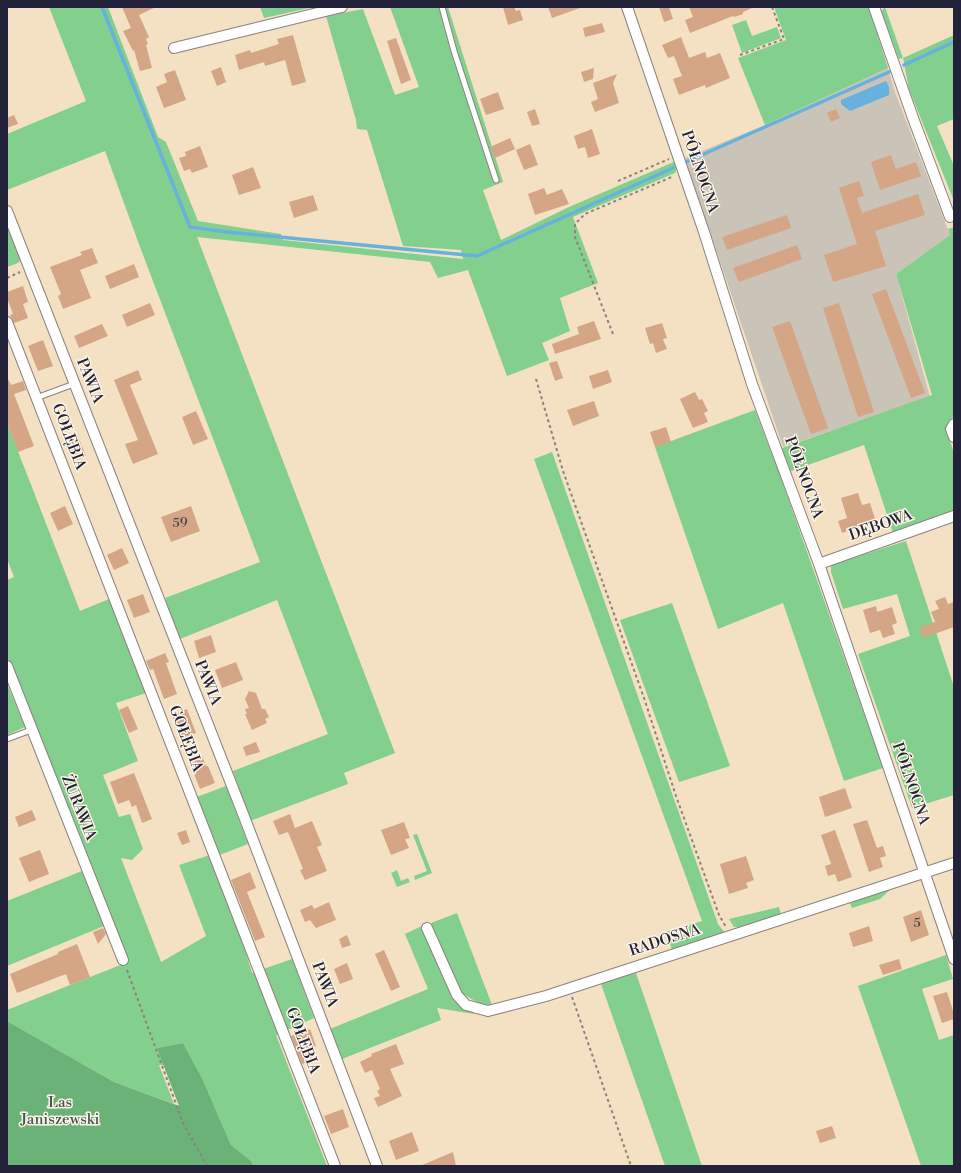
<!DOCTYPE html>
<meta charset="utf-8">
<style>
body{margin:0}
#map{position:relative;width:961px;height:1173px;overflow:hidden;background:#f4e1c4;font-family:"Libre Bodoni",serif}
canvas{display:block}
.frame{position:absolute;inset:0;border:8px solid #22223b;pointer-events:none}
</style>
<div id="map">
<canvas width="961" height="1173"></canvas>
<div class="frame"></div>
</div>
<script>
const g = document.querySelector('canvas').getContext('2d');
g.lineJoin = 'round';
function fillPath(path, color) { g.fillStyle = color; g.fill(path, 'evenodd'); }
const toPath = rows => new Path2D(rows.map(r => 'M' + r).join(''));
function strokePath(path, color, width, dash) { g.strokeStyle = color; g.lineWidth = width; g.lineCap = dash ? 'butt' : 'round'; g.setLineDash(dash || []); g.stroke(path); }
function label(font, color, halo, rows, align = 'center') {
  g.font = font + ' "Libre Bodoni",serif'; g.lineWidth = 3; g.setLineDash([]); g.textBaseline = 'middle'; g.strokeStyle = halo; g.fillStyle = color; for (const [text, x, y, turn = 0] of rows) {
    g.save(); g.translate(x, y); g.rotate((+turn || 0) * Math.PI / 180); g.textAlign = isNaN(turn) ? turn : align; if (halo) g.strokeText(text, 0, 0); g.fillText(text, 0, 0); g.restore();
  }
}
const industrial = toPath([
 [888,68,895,92,950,235,896,274,930,397,783,447,685,158,765,125]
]);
const green = toPath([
 [49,7,108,7,158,137,166,142,198,221,281,234,283,240,463,259,461,250,403,246,367,130,357,129,356,120,326,16,363,9,395,95,419,87,390,7,448,7,503,182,483,190,501,240,569,207,676,161,678,166,675,173,573,217,598,283,560,298,570,331,542,343,549,360,507,376,468,270,438,278,430,262,197,237,395,753,344,773,348,784,250,821,233,771,328,734,277,600,180,639,165,598,260,562,140,247,105,151,7,190,7,134,86,101],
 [260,7,314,7,264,18],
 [774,7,869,7,888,68,765,125,738,58,786,40],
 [885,7,903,58,954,35,954,119,937,126,954,166,954,201,909,89,903,58,899,59,898,57,881,11],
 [746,20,752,36,777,27,781,38,742,53,732,25],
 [7,225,21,259,18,263,7,267],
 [954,227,954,415,946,429,954,453,954,512,893,533,864,445,780,475,883,768,844,781,783,603,718,629,655,447,755,410,771,452,932,395,896,274,950,235,948,229],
 [7,423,80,611,109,599,146,693,116,703,138,761,103,775,119,817,130,814,143,849,132,860,121,858,161,962,206,936,179,865,210,855,237,924,252,973,292,959,314,1018,276,1035,327,1166,254,1166,250,1160,231,1145,202,1078,183,1043,157,1048,164,1065,159,1065,174,1104,114,1082,7,1021,7,1010,128,962,7,656,7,580,14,577,7,559],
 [552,452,718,924,725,933,672,950,666,932,702,921,534,459],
 [906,541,954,687,954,795,912,808,858,654,910,636,897,594,843,609,831,572,831,565],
 [672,603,730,766,679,782,620,620],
 [7,684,25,727,7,735],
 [226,786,248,844,217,856,194,798],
 [417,834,432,873,415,880,414,876,427,871,413,835],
 [397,870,401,881,408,878,410,882,397,887,391,873],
 [82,871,104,926,7,966,7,901],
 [892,888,880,899,852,908,850,903],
 [779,907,781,914,743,927,734,927,729,919],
 [457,913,492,1005,480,1004,460,992,431,923],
 [424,925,450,992,459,1004,474,1014,437,1008,441,1020,342,1059,330,1029,428,989,405,934],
 [946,955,953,979,922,989,939,1040,954,1035,954,1166,921,1166,858,986],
 [636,973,702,1166,665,1166,600,981]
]);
const forest = toPath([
 [7,1021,114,1082,179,1106,157,1048,183,1043,202,1078,231,1145,250,1160,254,1166,7,1166]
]);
const water = toPath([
 [886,81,889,87,889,95,850,111,841,104,841,100]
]);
const stream = toPath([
 [102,7,190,227,227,232,477,256,673,168],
 [904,65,954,42],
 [686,162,889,72]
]);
const building = toPath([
 [122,7,156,7,139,15,149,37,146,39,148,44,146,45,152,68,140,71,134,50,133,51,123,31,131,28],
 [503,7,514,7,516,11,520,10,523,20,508,25],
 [548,7,580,7,580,8,552,18],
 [659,7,669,7,673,19,664,22],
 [689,7,754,7,743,12,743,14,734,17,733,16,690,33,685,20,693,17],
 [602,23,605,32,585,37,583,28],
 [293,35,306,82,292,86,285,60,265,66,264,62,239,70,235,55,250,50,251,53,279,44,277,39],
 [681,37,689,58,705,52,707,58,720,53,730,78,706,88,705,85,679,95,673,79,682,76,674,56,668,58,662,45],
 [396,38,411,80,401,84,387,41],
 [221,67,226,82,217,86,211,71],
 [594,68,593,79,584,82,581,72],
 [175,70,186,100,164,108,156,87,167,82,164,74],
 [617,74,613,83,619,103,595,112,591,102,598,99,593,83],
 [498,92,504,109,486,115,480,99],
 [535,109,540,124,532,126,527,112],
 [836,109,840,118,831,122,827,113],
 [14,115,18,124,7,128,7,118],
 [592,129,600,154,588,158,585,147,578,149,574,136],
 [510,138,515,149,495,158,490,147],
 [530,144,538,165,524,170,516,150],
 [200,146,208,167,192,173,190,169,184,171,179,158,186,156,185,152],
 [891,155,896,169,916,162,921,176,880,190,871,162],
 [253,167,261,188,239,195,232,175],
 [859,181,864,196,857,198,862,213,918,194,925,215,875,231,886,266,833,282,824,255,857,244,839,188],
 [544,188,547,195,562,189,569,204,535,215,528,194],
 [313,195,318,210,294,218,289,202],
 [787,215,791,228,727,250,722,237],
 [797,245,802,259,739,282,733,268],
 [92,248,98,263,80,270,91,298,63,309,58,296,61,294,50,267,82,255,80,252],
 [134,264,139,277,110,289,105,276],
 [23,286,28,302,23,304,28,318,14,323,10,315,13,314,7,298,7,292],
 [886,289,925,393,911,398,872,294],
 [150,303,155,315,127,327,122,315],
 [839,303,874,412,858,417,823,308],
 [594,321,601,339,555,354,552,344,579,334,577,327],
 [790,321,828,428,811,434,772,327],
 [662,323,667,338,663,339,667,349,656,353,653,343,650,344,645,328],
 [102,324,108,336,79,348,74,336],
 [43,340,53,366,38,371,28,346],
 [557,361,563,378,555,381,549,363],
 [138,370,142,380,130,385,158,454,133,464,125,444,138,440,114,380],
 [608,370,612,382,593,389,589,376],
 [7,377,11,385,23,381,26,390,14,394,34,446,18,452,7,423],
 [695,392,699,400,702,399,708,411,704,413,708,422,693,428,680,399],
 [594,401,599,416,573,426,567,410],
 [196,411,208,439,193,445,182,417],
 [666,427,671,442,655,447,650,432],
 [77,434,86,456,73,462,64,440],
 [858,493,862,505,870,503,876,522,842,533,838,521,847,518,841,498],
 [65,506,73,524,58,531,50,513],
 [191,506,200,531,171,542,161,517],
 [122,548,129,563,114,570,107,555],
 [143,594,150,612,134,618,127,600],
 [945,597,948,604,954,602,954,627,923,638,920,627,935,622,931,612,939,609,935,601],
 [876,606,877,612,892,607,897,623,892,625,895,634,883,638,880,630,870,633,863,610],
 [211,635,216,652,199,658,194,641],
 [165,653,169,662,166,663,177,694,164,699,153,669,150,670,146,661],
 [236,662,243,680,222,688,215,670],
 [249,691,256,693,262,709,265,709,269,717,265,719,267,723,252,730,245,714,247,714,245,709,249,708,245,699],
 [128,706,138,729,129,733,119,710],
 [187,709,196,733,183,739,172,715],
 [256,742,260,752,246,756,243,747],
 [202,756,206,766,208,766,215,783,200,789,189,761],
 [134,773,152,819,142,823,136,805,132,807,129,800,118,804,110,782],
 [845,788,852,808,825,817,819,797],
 [32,810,36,820,19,827,15,817],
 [290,814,295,828,312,821,322,845,317,847,327,871,305,880,300,870,303,869,288,832,279,835,273,821],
 [867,820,877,848,883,846,886,856,880,858,883,867,869,872,853,824],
 [404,822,410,838,405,839,409,848,391,855,381,830],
 [186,830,190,842,182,845,177,833],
 [835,830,852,877,838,882,835,874,828,876,825,866,831,864,821,835],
 [40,850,49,874,29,882,19,858],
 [746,856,754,880,746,883,748,888,729,894,720,864],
 [250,872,256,888,247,892,265,937,255,941,231,880],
 [329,902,336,920,316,928,310,920,305,922,300,910,312,905,314,909],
 [921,910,929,935,911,942,903,917],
 [869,926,873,941,853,947,849,933],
 [103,928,106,934,98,944,93,932],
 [347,935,351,945,342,948,339,939],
 [77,944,90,977,70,985,66,974,17,993,10,974,58,954,58,952],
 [384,950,400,987,391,991,375,954],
 [899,959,902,969,883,975,879,965],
 [347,963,353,979,340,984,334,969],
 [947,992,954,1014,954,1019,942,1023,933,996],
 [310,1029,316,1046,312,1047,317,1059,302,1064,291,1036],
 [396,1044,404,1064,390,1069,402,1096,378,1107,374,1098,380,1096,377,1091,380,1089,372,1070,365,1073,360,1062,372,1056,371,1054],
 [343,1109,349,1127,331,1134,324,1116],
 [832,1126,836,1138,820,1143,816,1131],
 [412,1132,419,1151,396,1160,389,1141],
 [453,1152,456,1166,420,1166]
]);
const path = toPath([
 [740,55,784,39,772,7],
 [618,181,669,159],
 [7,278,20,272],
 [613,334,575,237,575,224,585,214,674,176],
 [536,379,563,471,644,698,676,796,719,915,726,927],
 [127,970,183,1123,207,1166],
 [572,997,631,1166]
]);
const service = toPath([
 [442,7,454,51,496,180],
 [36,398,74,384],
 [7,739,31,730]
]);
const minor = toPath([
 [627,7,704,232,752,384,819,564,954,959],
 [874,7,913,118,950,217],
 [174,48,342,7],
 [7,211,245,819,377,1166],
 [7,322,335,1166],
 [954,424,951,429,954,437],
 [819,564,954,516],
 [7,666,123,960],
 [427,928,457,995,466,1005,488,1011,546,996,954,863]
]);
const numberNames = [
 ["59",180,524],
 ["5",917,924]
];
const streetNames = [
 ["PÓŁNOCNA",699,172,71],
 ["PAWIA",89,381,68],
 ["GOŁĘBIA",68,437,69],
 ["PÓŁNOCNA",803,478,70],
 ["DĘBOWA",881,526,-19],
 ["PAWIA",207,683,68],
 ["GOŁĘBIA",185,739,69],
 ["PÓŁNOCNA",910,784,71],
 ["ŻURAWIA",78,808,68],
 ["RADOSNA",665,941,-18],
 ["PAWIA",324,985,69],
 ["GOŁĘBIA",302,1041,69]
];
const parkNames = [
 ["Las",60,1103],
 ["Janiszewski",60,1120]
];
fillPath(industrial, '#c9c3b8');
fillPath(green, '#83cf8d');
fillPath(forest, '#6ab278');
fillPath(water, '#67b1df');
strokePath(stream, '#67b1df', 3.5);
fillPath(building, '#d4a685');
strokePath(service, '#8b8280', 7);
strokePath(minor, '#8b8280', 12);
strokePath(path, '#8b8280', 2, [3, 3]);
strokePath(service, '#fff', 5);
strokePath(minor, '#fff', 10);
label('13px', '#4e434e', null, numberNames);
label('15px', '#22223b', '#fcf5e5', streetNames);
label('15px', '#3f5654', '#fcf5e5', parkNames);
</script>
